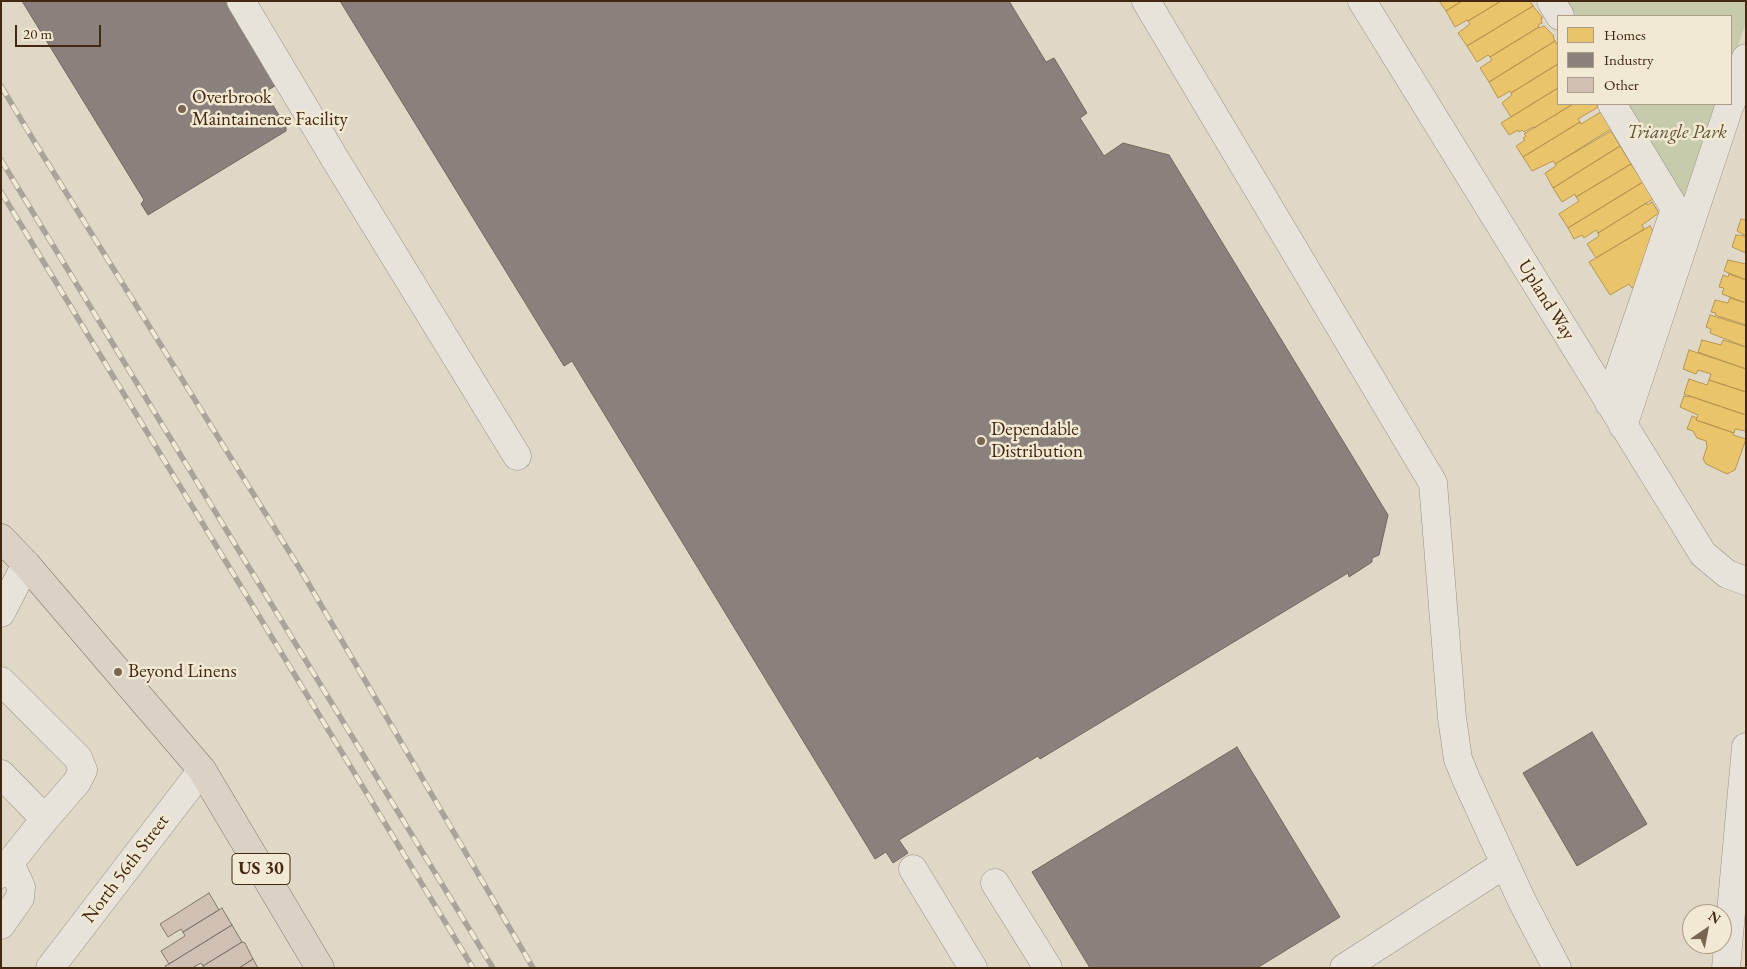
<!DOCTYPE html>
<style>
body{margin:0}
#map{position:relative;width:1747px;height:969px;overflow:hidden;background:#dfd8c7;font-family:"EB Garamond",serif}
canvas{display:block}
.frame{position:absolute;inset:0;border:2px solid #442710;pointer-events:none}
.legend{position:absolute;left:1557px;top:15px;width:175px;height:90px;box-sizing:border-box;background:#f1e9d4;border:1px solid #ac9b86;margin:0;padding:6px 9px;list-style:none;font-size:15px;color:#442710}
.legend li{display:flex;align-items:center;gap:10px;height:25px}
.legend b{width:25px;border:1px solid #ac9b86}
.north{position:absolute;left:1682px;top:904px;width:50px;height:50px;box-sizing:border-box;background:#f1e9d4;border:1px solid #ac9b86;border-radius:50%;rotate:33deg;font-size:14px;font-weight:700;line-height:20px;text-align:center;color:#442710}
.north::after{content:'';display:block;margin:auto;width:18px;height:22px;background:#7a6550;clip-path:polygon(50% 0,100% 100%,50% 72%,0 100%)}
.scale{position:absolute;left:15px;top:25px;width:86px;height:22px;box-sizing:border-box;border:2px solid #442710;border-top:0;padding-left:6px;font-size:15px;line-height:18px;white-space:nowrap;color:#442710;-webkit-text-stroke:4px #f1e9d4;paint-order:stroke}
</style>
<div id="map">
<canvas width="1747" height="969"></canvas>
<div class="frame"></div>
<ul class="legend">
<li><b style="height:14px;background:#e9c46a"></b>Homes</li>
<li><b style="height:14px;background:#8a817c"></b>Industry</li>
<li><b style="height:14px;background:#d0c0b3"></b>Other</li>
</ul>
<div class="north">N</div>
<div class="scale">20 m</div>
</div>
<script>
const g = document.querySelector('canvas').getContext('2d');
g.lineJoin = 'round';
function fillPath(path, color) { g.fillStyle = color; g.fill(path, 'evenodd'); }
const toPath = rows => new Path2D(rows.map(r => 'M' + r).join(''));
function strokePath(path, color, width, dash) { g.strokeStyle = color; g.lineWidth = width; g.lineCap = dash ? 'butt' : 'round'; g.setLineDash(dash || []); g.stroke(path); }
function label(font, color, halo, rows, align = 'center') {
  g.font = font + ' "EB Garamond",serif'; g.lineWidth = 5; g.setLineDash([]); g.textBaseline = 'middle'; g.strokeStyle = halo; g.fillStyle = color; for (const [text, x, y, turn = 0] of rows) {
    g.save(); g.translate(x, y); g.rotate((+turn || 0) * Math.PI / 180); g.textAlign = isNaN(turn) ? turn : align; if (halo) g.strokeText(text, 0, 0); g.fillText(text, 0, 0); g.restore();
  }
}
const green = toPath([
 [1564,1,1746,1,1746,22,1731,66,1731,16,1573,16],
 [1626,104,1718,104,1685,200]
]);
const homes = toPath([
 [1439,1,1462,1,1446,11,1439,1],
 [1462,1,1501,1,1468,21,1467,20,1455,27,1446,11,1462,1],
 [1501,1,1530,1,1533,6,1467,46,1458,33,1470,24,1468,21,1501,1],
 [1533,6,1543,18,1541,18,1542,23,1538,25,1539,27,1490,57,1488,55,1477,62,1467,46,1533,6],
 [1544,26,1554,36,1553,37,1555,41,1489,82,1480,68,1492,60,1490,57,1539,27,1540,28,1544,26],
 [1555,41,1558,46,1558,64,1511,93,1510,91,1498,98,1489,82,1555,41],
 [1558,64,1558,88,1511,117,1502,103,1512,95,1511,93,1558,64],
 [1558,88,1558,104,1573,104,1534,128,1533,127,1524,132,1522,130,1519,132,1518,130,1509,135,1501,123,1558,88],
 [1573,104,1596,104,1598,107,1578,119,1580,122,1523,157,1516,146,1525,140,1523,138,1526,136,1524,134,1573,104],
 [1604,110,1614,127,1555,164,1553,161,1532,171,1523,157,1580,122,1581,124,1604,110],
 [1611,131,1620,146,1553,188,1545,173,1556,166,1555,164,1611,131],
 [1620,146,1631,164,1576,197,1575,194,1562,202,1553,188,1620,146],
 [1631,164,1643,182,1568,228,1559,214,1579,201,1576,197,1631,164],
 [1643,182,1653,199,1598,233,1596,230,1584,238,1582,235,1574,239,1568,228,1643,182],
 [1652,202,1659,213,1642,225,1644,229,1596,258,1587,244,1599,236,1598,233,1646,203,1647,205,1652,202],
 [1741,219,1746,220,1746,236,1737,231,1741,219],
 [1650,226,1659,241,1647,279,1632,288,1629,284,1610,295,1589,262,1650,226],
 [1736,235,1746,236,1746,253,1732,247,1736,235],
 [1728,260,1746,264,1746,280,1724,271,1728,260],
 [1729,274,1746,280,1746,303,1722,294,1724,288,1719,287,1723,275,1728,277,1729,274],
 [1730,298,1746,303,1746,325,1715,315,1716,313,1711,312,1715,300,1728,303,1730,298],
 [1710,315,1746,326,1746,347,1710,333,1711,329,1706,327,1710,315],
 [1702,340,1721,345,1723,340,1746,347,1746,369,1698,352,1702,340],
 [1689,350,1746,369,1746,392,1709,380,1711,374,1698,370,1696,374,1683,369,1689,350],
 [1689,379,1707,385,1709,380,1746,392,1746,415,1684,394,1689,379],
 [1684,396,1689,397,1689,396,1746,415,1746,431,1735,429,1734,433,1696,420,1698,415,1680,407,1684,396],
 [1692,416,1697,418,1696,420,1734,433,1733,435,1746,439,1735,470,1727,474,1706,464,1703,459,1707,447,1706,441,1697,438,1693,431,1687,429,1692,416]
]);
const industry = toPath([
 [22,1,232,1,281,82,265,92,286,127,286,131,148,215,141,204,144,200,22,1],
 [340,1,1009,1,1046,62,1054,58,1087,113,1080,118,1104,156,1123,143,1169,155,1388,515,1379,555,1372,558,1372,562,1349,577,1348,573,1040,759,1038,756,899,840,908,853,893,863,886,852,875,859,572,361,564,366,340,1],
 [1592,732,1647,824,1577,866,1523,773,1592,732],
 [1237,747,1340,917,1257,968,1090,968,1032,872,1237,747]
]);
const building = toPath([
 [209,893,219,910,183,932,181,929,168,937,160,924,209,893],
 [222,908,232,925,169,964,161,951,185,936,183,932,222,908],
 [232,925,242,942,203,966,201,963,192,968,166,968,165,966,169,964,232,925],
 [242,942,245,943,253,959,239,968,204,968,203,966,242,942],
 [253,959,258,968,239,968,253,959]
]);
const minor = toPath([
 [241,1,335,159,517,456],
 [1146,1,1433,483,1452,718,1458,759,1467,781,1522,901,1557,968],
 [1362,1,1703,554,1727,574,1746,581],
 [1551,1,1560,16],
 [1731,103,1746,58],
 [1609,403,1675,209,1612,104],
 [1623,426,1730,104],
 [1,613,26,564],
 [1,681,78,758,83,770,77,782,45,819],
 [1,774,45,819,1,874],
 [913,869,973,968],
 [995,883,1048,968],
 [1,925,20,898,21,887,10,863],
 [50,968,202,770],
 [1344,968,1505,864],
 [1726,968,1746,747]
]);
const highway = toPath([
 [1,538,26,564,202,770,320,968]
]);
const rail = toPath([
 [1,86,34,141,300,569,533,968],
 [1,160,493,968],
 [1,192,473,968]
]);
const markers = [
 [182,109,5,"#7a6550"],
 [981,441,5,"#7a6550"],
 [118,672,5,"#7a6550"]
];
const shields = [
 [261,869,58]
];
const shieldNames = [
 ["US 30",261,869]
];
const poiNames = [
 ["Overbrook",192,98],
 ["Maintainence Facility",192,120],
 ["Dependable",991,430],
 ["Distribution",991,452],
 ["Beyond Linens",128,672]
];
const parkNames = [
 ["Triangle Park",1677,133]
];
const streetNames = [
 ["Upland Way",1546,300,58],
 ["North 56th Street",126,869,-53]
];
fillPath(green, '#c6ccab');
fillPath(homes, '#e9c46a');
strokePath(homes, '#b8954f', 1);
fillPath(industry, '#8a817c');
strokePath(industry, '#75665c', 1);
fillPath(building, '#d0c0b3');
strokePath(building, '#80786c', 1);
strokePath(minor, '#988f83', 29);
strokePath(highway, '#80786c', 29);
strokePath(minor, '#e7e3da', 28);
strokePath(highway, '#dad3c5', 28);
strokePath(rail, '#a9a39a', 5.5);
strokePath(rail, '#f1e9d4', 4, [11]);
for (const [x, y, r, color] of markers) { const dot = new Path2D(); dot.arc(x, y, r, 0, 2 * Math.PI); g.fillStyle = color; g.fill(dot); strokePath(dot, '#f1e9d4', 2); }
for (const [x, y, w] of shields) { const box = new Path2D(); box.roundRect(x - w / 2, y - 15.5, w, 31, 4); g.fillStyle = '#f1e9d4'; g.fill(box); strokePath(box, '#442710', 1); }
label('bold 18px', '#442710', null, shieldNames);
label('19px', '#442710', '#f1e9d4', poiNames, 'left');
label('italic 19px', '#604e31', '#f1e9d4', parkNames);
label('19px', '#442710', '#f1e9d4', streetNames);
</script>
